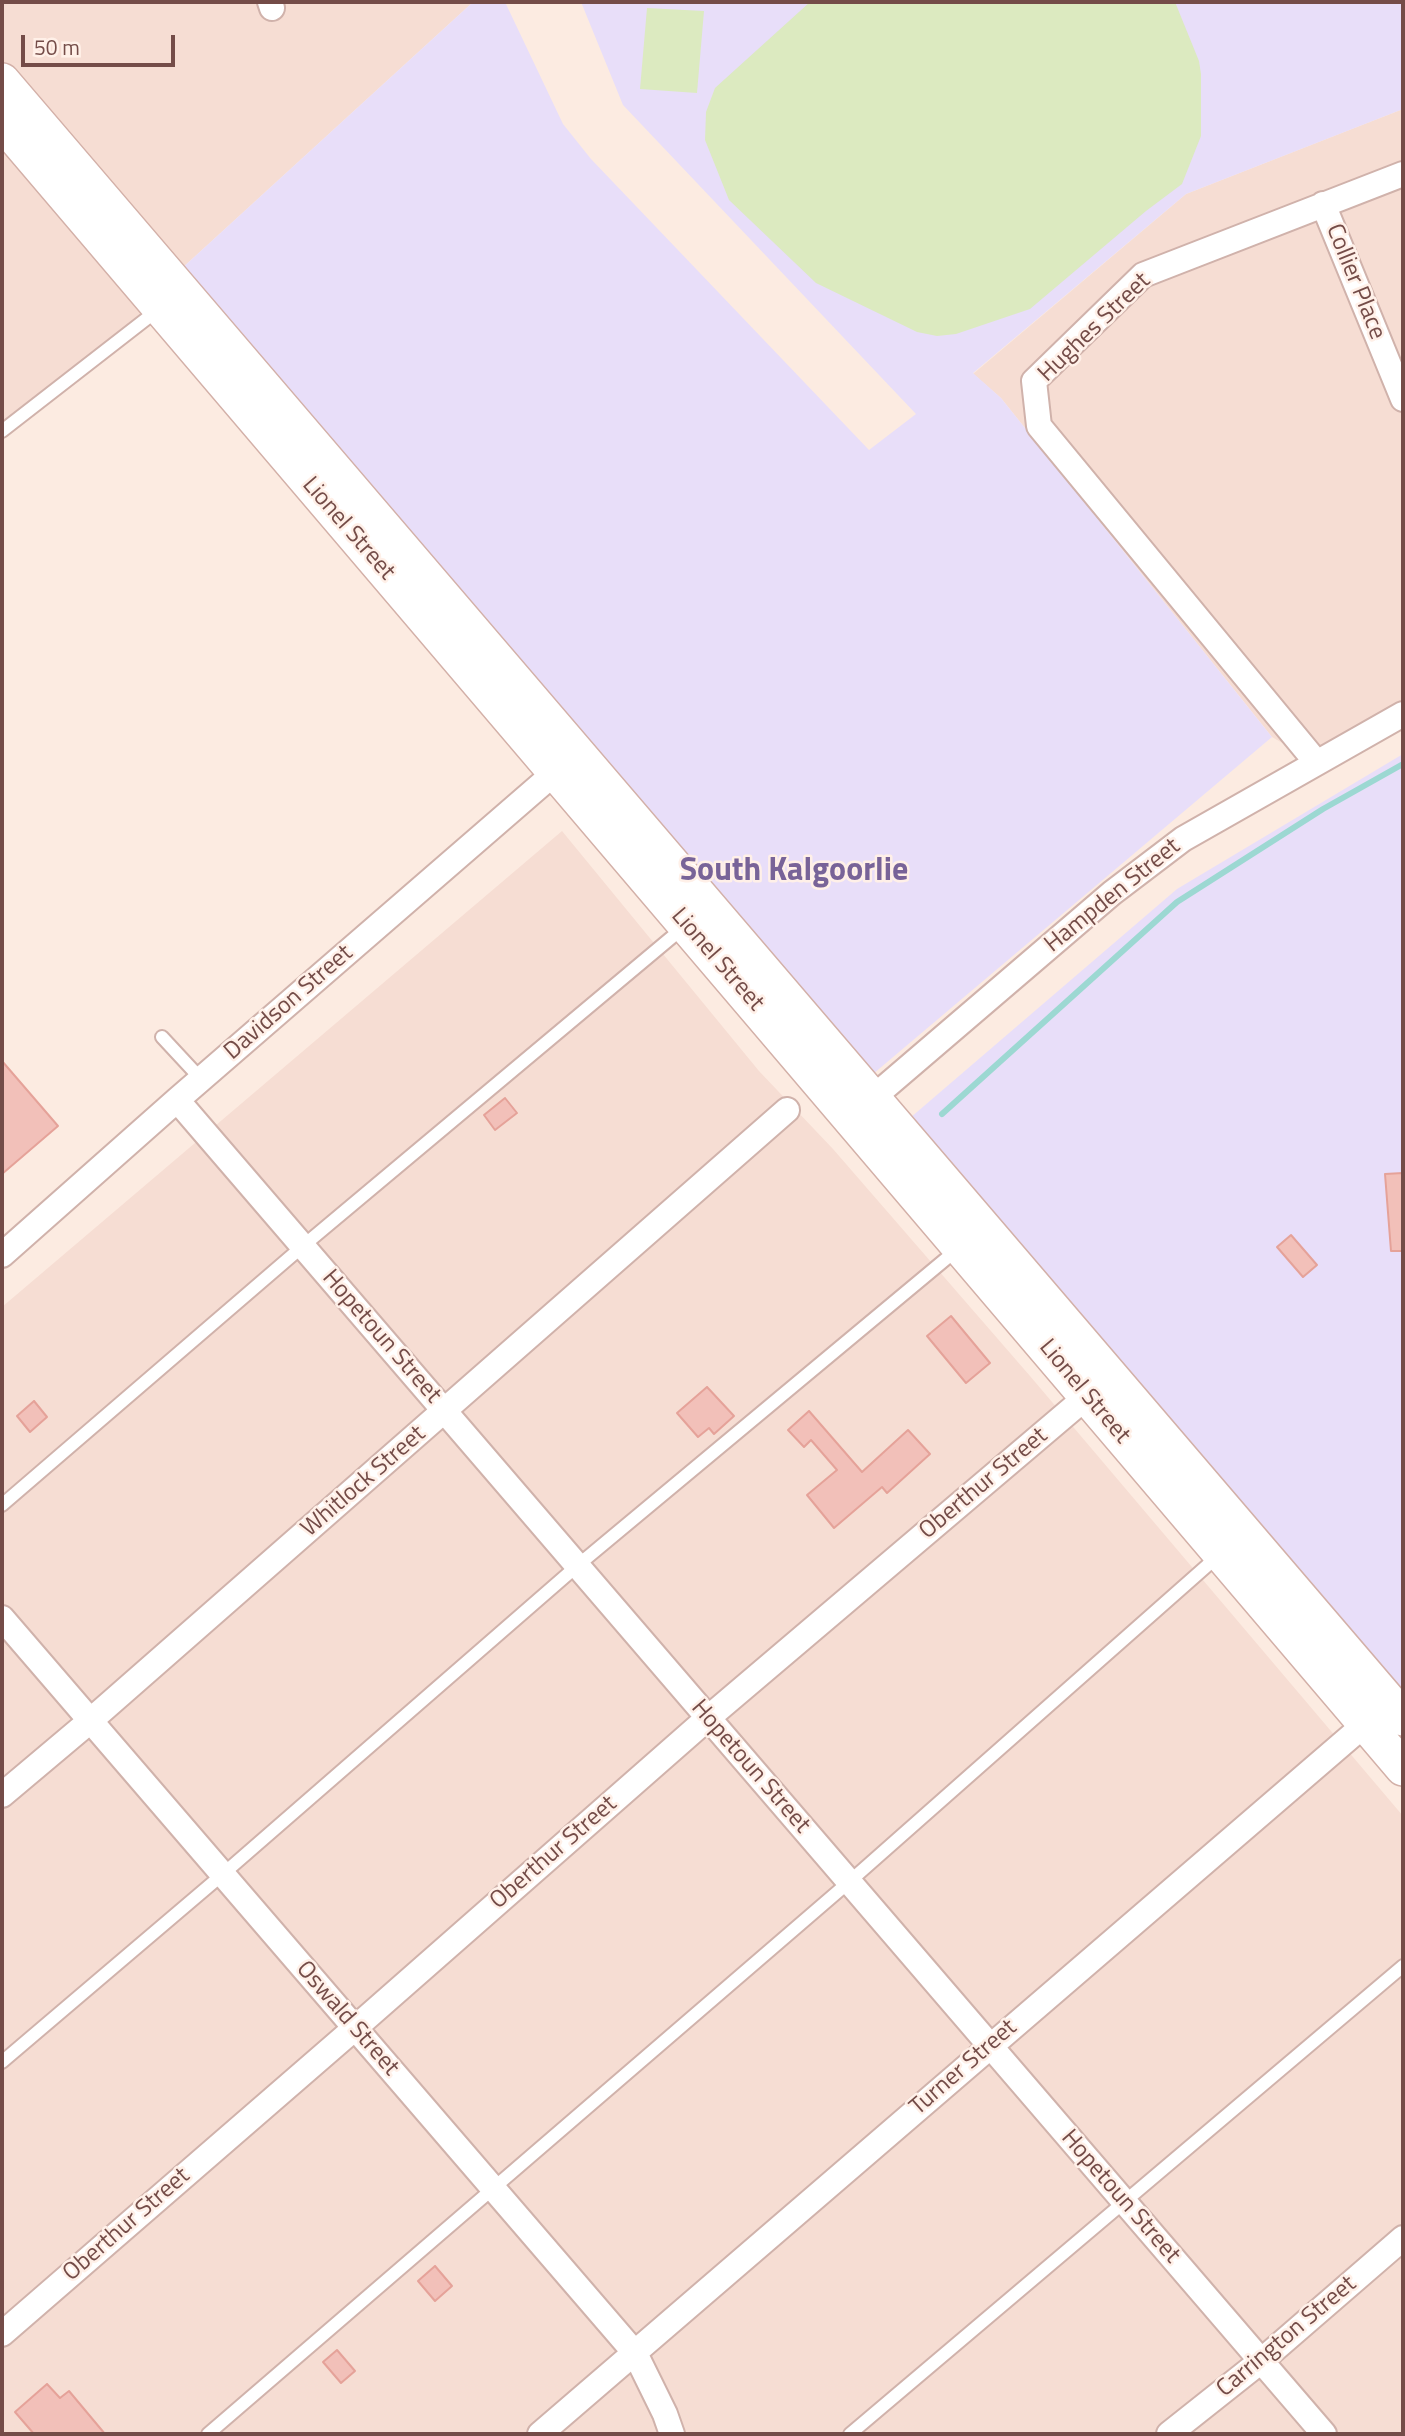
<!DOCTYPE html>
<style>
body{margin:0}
#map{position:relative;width:1405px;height:2436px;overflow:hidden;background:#fcebe1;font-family:"Titillium Web",sans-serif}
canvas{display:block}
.frame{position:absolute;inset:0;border:4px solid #744c48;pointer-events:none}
.scale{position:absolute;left:21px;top:35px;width:154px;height:32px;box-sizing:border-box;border:4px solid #744c48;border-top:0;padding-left:9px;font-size:21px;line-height:24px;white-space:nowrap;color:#744c48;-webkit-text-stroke:5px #fff0e8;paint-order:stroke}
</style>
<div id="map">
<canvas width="1405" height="2436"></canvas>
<div class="frame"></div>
<div class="scale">50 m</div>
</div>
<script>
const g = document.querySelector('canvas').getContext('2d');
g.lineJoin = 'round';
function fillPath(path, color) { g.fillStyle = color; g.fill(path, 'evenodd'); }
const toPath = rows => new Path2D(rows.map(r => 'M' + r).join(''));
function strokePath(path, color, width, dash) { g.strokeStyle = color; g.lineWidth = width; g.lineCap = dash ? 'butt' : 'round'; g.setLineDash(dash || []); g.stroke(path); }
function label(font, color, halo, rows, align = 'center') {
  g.font = font + ' "Titillium Web",sans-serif'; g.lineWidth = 5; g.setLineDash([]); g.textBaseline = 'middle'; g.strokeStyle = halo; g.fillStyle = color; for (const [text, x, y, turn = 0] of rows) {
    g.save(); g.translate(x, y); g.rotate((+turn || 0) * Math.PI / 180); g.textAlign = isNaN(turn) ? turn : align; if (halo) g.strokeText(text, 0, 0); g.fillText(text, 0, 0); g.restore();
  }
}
const residential = toPath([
 [2,2,473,2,180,270,2,63],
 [1403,109,1403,716,1317,763,1272,737,1001,398,973,374,1186,194],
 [2,120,159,309,2,440],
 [562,831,759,1071,833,1149,1030,1376,1403,1816,1403,2434,2,2434,2,1307]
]);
const education = toPath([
 [473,2,505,2,563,124,591,159,869,450,916,414,623,105,581,2,1403,2,1403,109,1186,194,973,373,1001,398,1272,737,873,1074,180,270],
 [1403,754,1403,1693,910,1118,1177,889]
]);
const green = toPath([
 [810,2,1175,2,1199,61,1201,74,1201,136,1182,184,1146,211,1030,309,956,334,937,336,917,332,816,283,729,200,705,140,706,112,715,88],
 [647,8,704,11,697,93,640,89]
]);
const stream = toPath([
 [942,1114,1177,902,1323,809,1403,764]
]);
const building = toPath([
 [2,1061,58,1126,2,1174,2,1061],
 [505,1098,517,1113,495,1130,484,1115,505,1098],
 [1403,1173,1403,1251,1391,1251,1385,1174,1403,1173],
 [1291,1235,1317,1265,1303,1277,1277,1247,1291,1235],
 [951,1316,990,1363,966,1383,927,1336,951,1316],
 [707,1387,734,1416,714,1434,709,1428,698,1437,677,1413,707,1387],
 [34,1401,47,1417,30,1432,17,1416,34,1401],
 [809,1411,862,1472,908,1430,930,1454,887,1493,882,1487,834,1528,807,1495,837,1470,811,1440,804,1447,788,1430,809,1411],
 [435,2266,452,2286,435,2301,418,2281,435,2266],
 [337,2350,355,2371,341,2383,323,2362,337,2350],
 [47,2384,60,2398,69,2391,105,2434,34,2434,15,2412,47,2384]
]);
const lane = toPath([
 [2,431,159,309],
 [162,1037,201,1079],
 [2,1505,303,1246,684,927],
 [2,2062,223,1874,577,1566,959,1248],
 [208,2434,849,1882,1218,1556],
 [850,2434,1403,1966]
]);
const street = toPath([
 [270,2,272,8],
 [1323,204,1403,399],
 [1317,763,1039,426,1034,381,1143,275,1403,174],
 [177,1100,1324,2434],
 [862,1107,1112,893,1183,839,1403,714],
 [2,1255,177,1100,566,763],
 [2,1618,635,2353,665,2414,672,2434],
 [2,1795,90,1721,787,1110],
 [2,2334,355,2028,708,1718,1098,1387],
 [540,2434,1378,1713],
 [1169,2434,1261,2361,1403,2238]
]);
const secondary = toPath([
 [2,81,1403,1718],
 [2,122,1403,1768]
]);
const streetNames = [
 ["Collier Place",1355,282,68],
 ["Hughes Street",1095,328,-44],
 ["Lionel Street",348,529,49],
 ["Hampden Street",1113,896,-39],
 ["Lionel Street",717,960,49],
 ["Davidson Street",289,1003,-41],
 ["Hopetoun Street",381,1337,49],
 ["Lionel Street",1084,1392,50],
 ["Whitlock Street",364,1482,-41],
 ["Oberthur Street",984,1484,-40],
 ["Hopetoun Street",750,1767,49],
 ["Oberthur Street",554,1853,-41],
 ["Oswald Street",347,2019,49],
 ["Turner Street",964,2068,-41],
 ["Hopetoun Street",1120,2197,49],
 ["Oberthur Street",127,2225,-41],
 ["Carrington Street",1287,2337,-40]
];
const districtNames = [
 ["South Kalgoorlie",794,872]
];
fillPath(residential, '#f6ddd3');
fillPath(education, '#e8def9');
fillPath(green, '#dceac0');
strokePath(stream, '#9cd8d2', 6);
fillPath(building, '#f2c0b9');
strokePath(building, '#e5a299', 2);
strokePath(lane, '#d0b2ab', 16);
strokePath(street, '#d0b2ab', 28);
strokePath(secondary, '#d3b0a8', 38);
strokePath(lane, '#fff', 12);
strokePath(street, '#fff', 24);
strokePath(secondary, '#fff', 35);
label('24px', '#744c48', '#fff0e8', streetNames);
label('bold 32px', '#786398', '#fff0e8', districtNames);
</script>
